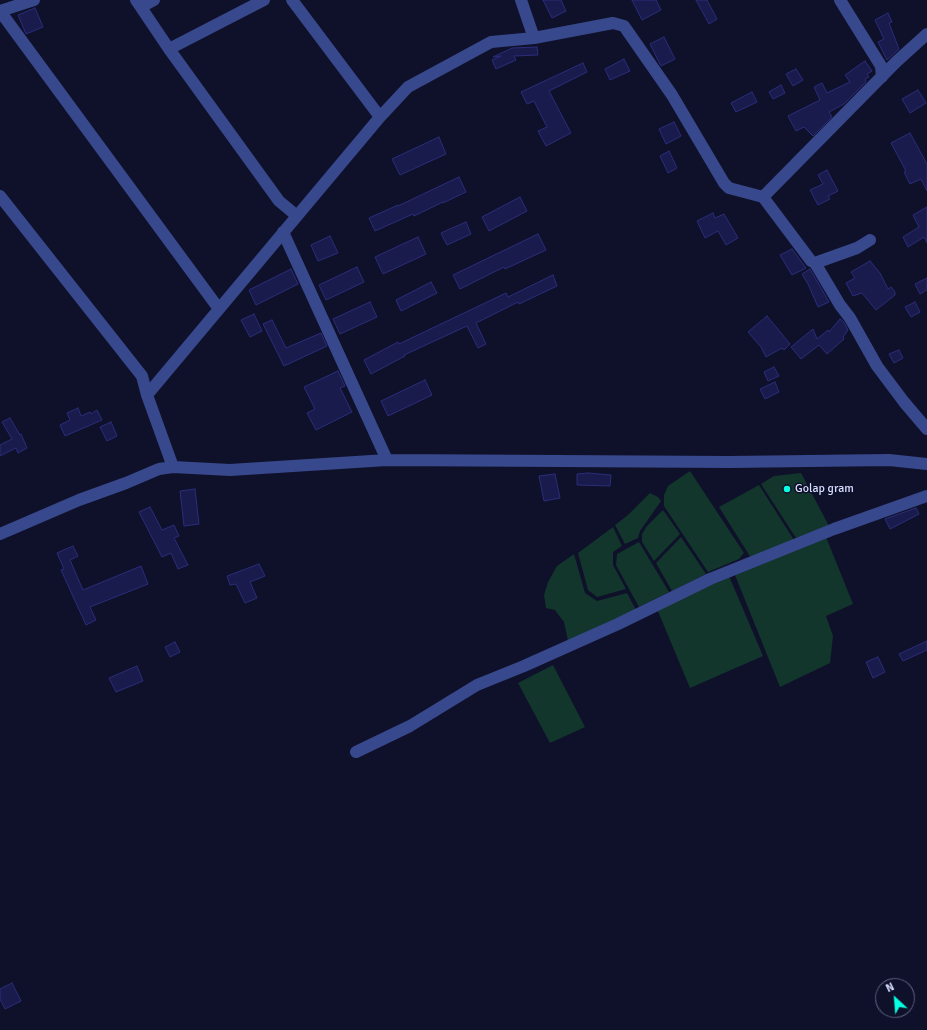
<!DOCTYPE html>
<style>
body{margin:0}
#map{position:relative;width:927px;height:1030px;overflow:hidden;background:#0f112b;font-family:Signika,sans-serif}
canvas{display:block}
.north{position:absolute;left:875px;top:978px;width:40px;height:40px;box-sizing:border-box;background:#0f112b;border:1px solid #606380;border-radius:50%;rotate:334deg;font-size:11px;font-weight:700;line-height:16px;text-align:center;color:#d9ddff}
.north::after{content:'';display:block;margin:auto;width:14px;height:18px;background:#05ffe0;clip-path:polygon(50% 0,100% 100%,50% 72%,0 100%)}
</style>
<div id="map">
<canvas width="927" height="1030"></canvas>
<div class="north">N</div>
</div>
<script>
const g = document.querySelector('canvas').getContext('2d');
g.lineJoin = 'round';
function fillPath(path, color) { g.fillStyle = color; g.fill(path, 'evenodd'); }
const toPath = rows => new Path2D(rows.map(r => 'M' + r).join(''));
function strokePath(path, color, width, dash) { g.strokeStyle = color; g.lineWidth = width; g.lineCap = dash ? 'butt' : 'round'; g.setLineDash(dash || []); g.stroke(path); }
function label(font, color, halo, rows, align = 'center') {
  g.font = font + ' Signika,sans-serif'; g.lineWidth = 3; g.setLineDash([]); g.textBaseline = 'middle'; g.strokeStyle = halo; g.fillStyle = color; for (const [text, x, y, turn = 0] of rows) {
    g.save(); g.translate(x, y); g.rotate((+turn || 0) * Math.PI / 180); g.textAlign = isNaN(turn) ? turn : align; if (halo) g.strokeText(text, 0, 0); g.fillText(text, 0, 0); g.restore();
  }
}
const green = toPath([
 [690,471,744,553,739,559,708,572,664,506,664,495,668,486],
 [801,473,829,526,796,538,761,484,774,476],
 [759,485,794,540,751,558,719,507],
 [650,493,658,497,661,501,640,531,638,538,625,544,615,525,628,515],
 [663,510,680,534,654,561,642,542,642,534,647,526],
 [613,527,622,546,613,552,613,565,626,589,597,597,588,590,578,553],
 [681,537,706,574,672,591,656,563],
 [826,537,853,604,826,616,833,636,830,663,780,687,735,575],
 [639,542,669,592,639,607,616,565,617,554],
 [574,554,585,593,597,601,627,593,636,610,568,641,564,622,555,610,546,608,544,595,548,582,557,566],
 [729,576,763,656,690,688,657,609],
 [553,665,585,727,550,743,518,683]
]);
const building = toPath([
 [543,0,561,0,566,11,552,18,543,0],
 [632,0,656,0,661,10,642,20,632,0],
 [696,0,707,0,717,19,709,24,696,0],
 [35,8,43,27,26,34,18,15,35,8],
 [888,13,892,22,889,23,899,49,887,60,878,42,884,39,875,20,888,13],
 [664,37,675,59,661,66,650,44,664,37],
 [537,47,538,55,514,56,516,60,496,69,492,60,501,56,493,57,512,48,537,47],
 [624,59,630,71,610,80,605,69,624,59],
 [865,61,872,71,867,74,869,77,865,79,866,82,844,104,829,112,832,117,813,136,804,127,796,131,788,116,820,100,814,87,822,83,827,93,850,82,845,75,865,61],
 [583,63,587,72,549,91,571,133,546,146,538,131,547,127,534,101,527,104,521,92,583,63],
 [796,69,803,80,793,86,786,74,796,69],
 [781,85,785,93,773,99,769,92,781,85],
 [918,90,926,103,910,113,902,99,918,90],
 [752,92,757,102,736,112,731,103,752,92],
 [674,122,681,136,666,144,659,129,674,122],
 [910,133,927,164,927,191,921,179,910,184,904,172,906,171,891,143,910,133],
 [439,137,446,154,400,175,392,159,439,137],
 [669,151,677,168,668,173,660,156,669,151],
 [827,170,838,191,828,196,830,199,818,205,810,190,823,184,818,175,827,170],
 [459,177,466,192,443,203,443,202,414,216,413,214,375,231,369,218,398,205,398,206,459,177],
 [520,197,527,211,489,231,482,217,520,197],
 [927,207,927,243,924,237,908,247,903,237,919,227,913,215,927,207],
 [713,213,715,218,724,214,738,238,726,245,718,231,705,238,697,221,713,213],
 [466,222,471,234,447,245,441,233,466,222],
 [538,234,546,250,505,269,504,267,460,289,453,275,538,234],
 [330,236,338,253,318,261,311,245,330,236],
 [418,237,426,254,383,274,375,257,418,237],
 [792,249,806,268,792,275,780,255,792,249],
 [870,261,880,273,888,289,891,287,895,292,895,295,876,310,862,293,853,296,846,283,855,278,851,272,870,261],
 [357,267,364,282,326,300,319,285,357,267],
 [291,269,298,284,256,305,249,290,291,269],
 [810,269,829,302,818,307,808,284,802,274,810,269],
 [553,275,557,286,519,304,518,302,476,323,486,344,478,348,467,326,404,355,405,356,371,374,364,360,398,342,399,344,506,293,508,297,553,275],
 [927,278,927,290,920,294,915,284,927,278],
 [431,282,437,293,401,311,396,300,431,282],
 [370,302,377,317,340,334,333,319,370,302],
 [915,302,920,312,911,317,905,307,915,302],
 [254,314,262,331,250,337,241,320,254,314],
 [767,316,790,344,784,350,782,348,766,357,761,347,748,332,767,316],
 [840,319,844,322,848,330,843,337,844,339,827,354,819,345,801,359,791,347,813,329,817,339,828,330,829,332,840,319],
 [272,320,286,348,321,333,327,346,284,366,263,324,272,320],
 [899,350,903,358,894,363,889,354,899,350],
 [774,367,779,376,768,381,764,372,774,367],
 [338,371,345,386,340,388,352,412,316,430,307,413,315,409,304,387,338,371],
 [425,380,432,395,388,416,381,401,425,380],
 [775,382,779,392,765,399,760,389,775,382],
 [78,408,81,416,90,412,91,414,97,410,102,420,65,436,60,425,70,420,67,413,78,408],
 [10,418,20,435,21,434,27,448,18,453,16,448,0,456,0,445,12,439,2,422,10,418],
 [111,422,117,436,107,441,100,427,111,422],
 [588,473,611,475,610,486,577,485,577,474,588,473],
 [555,474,560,498,544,501,539,476,555,474],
 [195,489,199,524,184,526,180,491,195,489],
 [150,507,162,530,174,525,179,536,174,538,188,565,178,569,171,553,162,557,139,512,150,507],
 [916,508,919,514,890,529,885,519,916,508],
 [73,546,78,556,70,560,83,590,141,566,148,584,90,607,96,620,86,625,61,570,64,569,57,553,73,546],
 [259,564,265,576,250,582,257,598,245,603,236,584,230,585,227,576,259,564],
 [927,641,927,650,903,661,899,654,927,641],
 [175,642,180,652,170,657,165,647,175,642],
 [878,657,885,672,873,678,866,662,878,657],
 [137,666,143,681,116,692,109,678,137,666],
 [12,983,21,1001,5,1009,0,999,0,989,12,983]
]);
const minor = toPath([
 [34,0,0,11,219,309],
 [136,0,169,49,279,201,297,216],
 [292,0,380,117],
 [521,0,534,38],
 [840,0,881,66,882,77],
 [141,7,154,0],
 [169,49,264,0],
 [0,196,142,376,147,395],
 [283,232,387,460],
 [870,240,857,248,815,263,811,261,763,197,896,62,927,34],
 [815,263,840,305,850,318,877,366,904,402,927,429],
 [173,467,147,395,380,117,408,87,491,42,534,38,613,23,624,26,672,95,724,183,729,188,763,197],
 [0,534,79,500,126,483,159,469,173,467,230,470,387,460,729,462,889,460,927,464],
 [356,752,410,726,477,685,524,666,618,624,710,579,834,529,927,496]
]);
const markers = [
 [787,489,4,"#05ffe0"]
];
const poiNames = [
 ["Golap gram",795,489]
];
fillPath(green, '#12352c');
fillPath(building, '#1a1b4d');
strokePath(building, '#2b2d7a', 1);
strokePath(minor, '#38488c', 12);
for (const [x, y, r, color] of markers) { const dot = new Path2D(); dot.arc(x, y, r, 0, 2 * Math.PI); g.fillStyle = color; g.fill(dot); strokePath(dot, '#0f112b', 1.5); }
label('12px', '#d9ddff', '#0f112b', poiNames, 'left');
</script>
